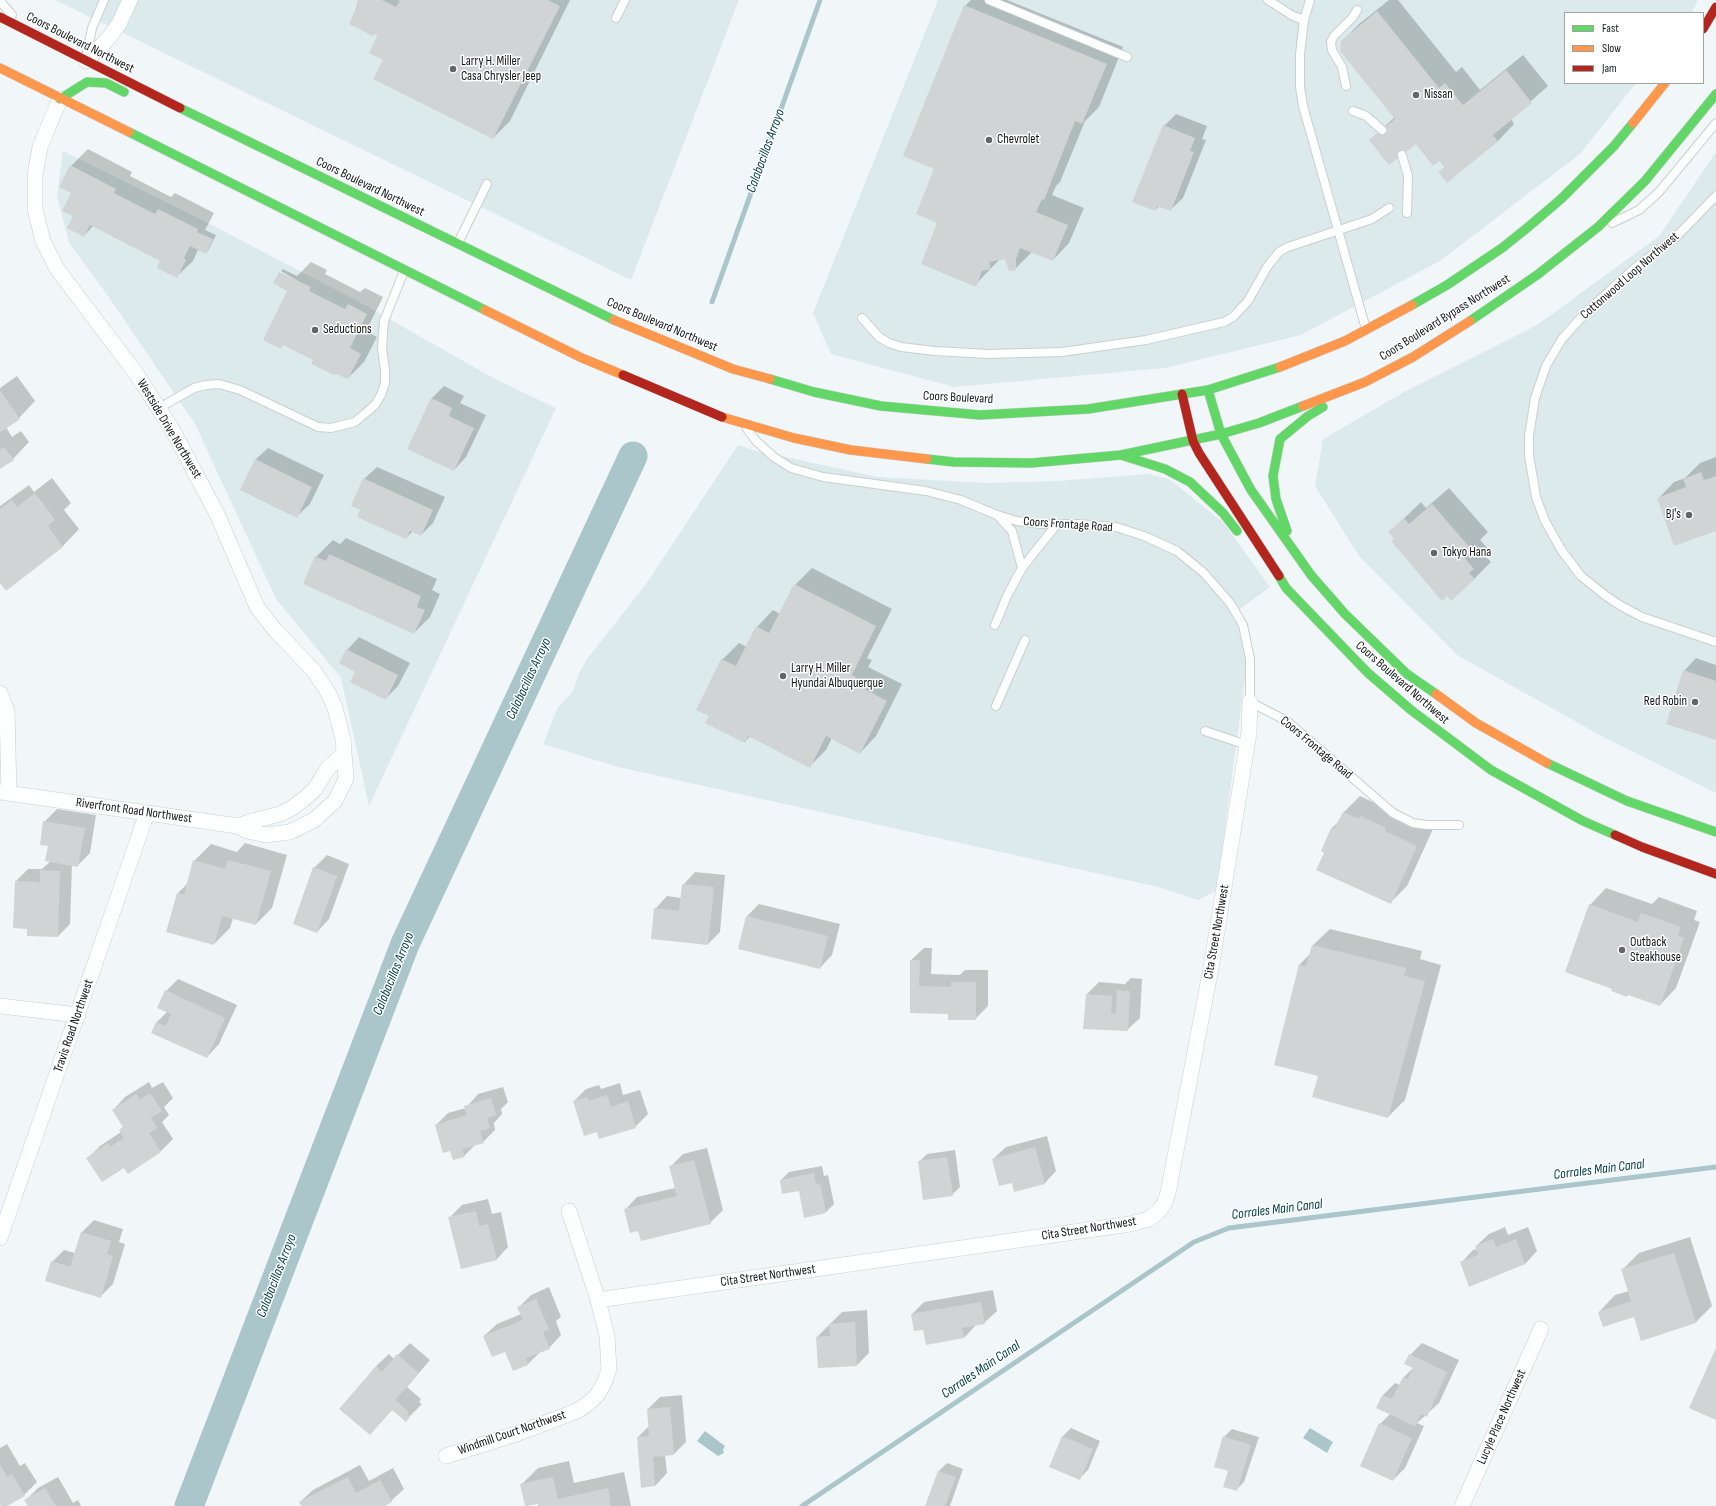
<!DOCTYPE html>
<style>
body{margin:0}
#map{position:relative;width:1716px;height:1506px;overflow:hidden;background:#f1f7f8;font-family:"Sofia Sans Condensed",sans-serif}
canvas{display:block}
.legend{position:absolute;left:1564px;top:12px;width:140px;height:72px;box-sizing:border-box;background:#fff;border:1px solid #a1a3a3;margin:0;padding:5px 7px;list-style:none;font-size:12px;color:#151819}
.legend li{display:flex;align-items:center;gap:8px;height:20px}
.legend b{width:20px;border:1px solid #a1a3a3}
</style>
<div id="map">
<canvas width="1716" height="1506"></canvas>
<ul class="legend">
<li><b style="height:5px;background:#63d668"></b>Fast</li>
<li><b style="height:5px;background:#ff974d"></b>Slow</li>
<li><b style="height:5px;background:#b3261e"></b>Jam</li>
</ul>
</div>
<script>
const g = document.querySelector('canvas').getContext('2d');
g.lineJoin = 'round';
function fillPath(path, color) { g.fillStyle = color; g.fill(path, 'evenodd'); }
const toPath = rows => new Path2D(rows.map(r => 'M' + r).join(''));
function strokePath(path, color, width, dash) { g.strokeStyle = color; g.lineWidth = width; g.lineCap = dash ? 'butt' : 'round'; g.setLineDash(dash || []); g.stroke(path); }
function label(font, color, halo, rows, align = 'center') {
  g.font = font + ' "Sofia Sans Condensed",sans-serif'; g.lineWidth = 3; g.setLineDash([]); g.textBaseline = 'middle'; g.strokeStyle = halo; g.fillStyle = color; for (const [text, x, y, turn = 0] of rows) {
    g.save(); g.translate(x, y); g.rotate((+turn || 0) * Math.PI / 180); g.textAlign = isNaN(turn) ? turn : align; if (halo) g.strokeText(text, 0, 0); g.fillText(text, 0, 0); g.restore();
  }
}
const built = toPath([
 [55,0,739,0,631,280],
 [938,0,1698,0,1691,13,1565,13,1565,83,1636,83,1580,154,1440,261,1301,335,1165,368,954,387,831,354,813,313],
 [63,151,208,223,363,304,497,380,556,408,369,806,341,678,276,599,195,424,108,296,69,243,57,196],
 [1716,152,1716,793,1605,738,1457,655,1359,556,1315,486,1323,439,1404,392,1537,325,1659,236],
 [738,445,753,450,878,477,987,483,1056,481,1148,474,1169,479,1224,523,1270,587,1233,614,1238,624,1247,663,1217,890,1198,900,1158,887,618,767,543,744,558,707,573,691,579,673,587,659,646,584]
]);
const water = toPath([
 [1310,1428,1333,1442,1327,1453,1303,1438],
 [705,1431,725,1446,723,1450,724,1453,718,1456,697,1441]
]);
const shadow = toPath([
 [360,0,570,0,510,121,493,138,379,35,350,23],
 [971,0,1007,0,1123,47,1099,107,1085,121,1060,182,1056,186,1052,195,1084,208,1069,243,1053,260,1032,252,1015,269,1006,258,1000,259,975,285,939,222,935,168,965,6],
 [1389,0,1398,0,1456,72,1462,67,1480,90,1523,55,1548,86,1511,119,1514,124,1498,141,1447,182,1440,172,1445,167,1439,160,1416,143,1370,140,1395,117,1342,41,1359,24],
 [1176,114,1207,126,1202,139,1206,140,1183,198,1170,210,1159,206,1155,210,1164,126],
 [88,149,132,172,130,176,171,197,175,193,214,213,205,230,216,235,209,249,206,253,198,250,193,261,176,277,162,260,93,226,84,236,74,216,71,166],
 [311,262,327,270,325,274,360,292,365,288,383,297,366,331,377,337,364,362,348,378,314,359,298,281,281,271,283,269,297,276],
 [17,376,35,401,19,418,6,427,12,437,21,431,29,442,13,459,0,468,0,388],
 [444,386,464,396,460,403,486,415,466,457,454,470,431,399],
 [268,448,324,475,310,504,297,516,255,460],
 [1716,457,1716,530,1658,499,1674,482,1685,478,1700,463],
 [377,467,445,497,433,523,421,535,413,531,406,538,362,509,364,479],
 [52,478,71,503,64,510,79,529,63,546,6,589,0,582,0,506,29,485,34,492],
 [1449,488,1488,532,1480,540,1490,551,1485,556,1491,562,1474,579,1395,538,1390,532,1421,502,1426,508],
 [346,538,437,579,432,590,440,594,430,617,414,633,316,557,333,540,340,544],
 [812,568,892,609,867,658,872,660,868,667,902,684,876,736,860,753,832,738,826,750,809,767,750,736,745,742,710,716,722,660,739,643,747,647,757,627,773,610,780,614,795,585],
 [359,637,410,663,398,686,386,698,356,671,347,650],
 [1696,658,1716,665,1716,739,1684,671],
 [1360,796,1375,803,1378,800,1402,812,1400,815,1433,829,1407,886,1390,903,1322,851,1332,828,1340,820,1343,813],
 [57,809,96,815,90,853,78,865,72,864,70,924,58,936,28,928,16,881,28,869,42,869,51,861,44,822],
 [245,843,287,855,272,908,256,924,233,918,230,928,214,944,178,893,188,883,194,861,211,844,237,852],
 [327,855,349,864,329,919,317,932,314,868],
 [695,872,725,875,720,932,708,944,655,909,667,896,681,898,683,885],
 [1606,888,1652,904,1659,897,1697,911,1694,920,1700,922,1676,988,1660,1005,1613,988,1590,905],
 [759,904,840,924,832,955,820,968,747,916],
 [1330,929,1422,951,1420,959,1441,965,1405,1100,1388,1117,1319,1076,1299,965,1311,953,1313,945],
 [924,948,932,948,931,974,960,975,965,970,988,970,988,1006,975,1019,949,1013,911,1012,911,960],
 [1131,978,1142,979,1140,1018,1127,1030,1087,994,1099,982,1124,984,1124,985],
 [178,979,237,1005,219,1044,207,1057,153,1032,157,1022,167,1012,166,991],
 [149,1082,152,1088,163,1082,173,1098,164,1107,169,1115,162,1122,173,1139,161,1151,128,1172,125,1166,88,1158,100,1146,121,1132,120,1130,124,1126,113,1110,125,1097],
 [620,1083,623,1095,640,1090,648,1114,635,1127,598,1131,574,1101,586,1089,599,1085,601,1089],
 [503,1087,508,1102,501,1109,502,1114,494,1123,495,1130,483,1142,476,1144,464,1156,451,1150,436,1125,448,1113,466,1108,478,1094],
 [1047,1136,1056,1171,1044,1184,993,1159,1006,1147],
 [707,1148,723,1210,710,1223,639,1230,625,1210,637,1197,675,1188,670,1167,683,1154],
 [955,1150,960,1187,952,1195,919,1162,927,1154],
 [822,1166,824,1176,828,1175,834,1204,825,1213,799,1190,781,1180,789,1172],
 [488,1199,492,1214,501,1212,508,1247,496,1260,449,1218,462,1205],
 [94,1220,123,1229,119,1242,125,1244,113,1284,100,1297,52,1262,64,1250,75,1253,81,1233],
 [1505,1227,1508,1235,1528,1227,1537,1251,1525,1264,1470,1285,1461,1263,1473,1250,1477,1249,1476,1246,1489,1234],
 [1690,1237,1712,1306,1696,1322,1599,1312,1615,1295,1629,1291,1622,1270,1639,1253],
 [549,1287,561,1317,556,1321,561,1335,549,1348,540,1352,528,1364,484,1336,497,1324,521,1314,519,1307,531,1295],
 [993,1290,997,1311,984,1323,976,1325,964,1338,912,1314,924,1302],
 [867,1310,869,1353,857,1365,817,1337,842,1312],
 [410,1343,430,1360,407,1387,421,1399,419,1402,422,1404,406,1420,393,1409,370,1434,376,1366,389,1354,394,1359],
 [1422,1343,1459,1360,1439,1403,1417,1423,1424,1426,1405,1468,1393,1480,1380,1424,1390,1414,1377,1408,1383,1395,1395,1383,1400,1385,1404,1377,1414,1367,1410,1355],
 [682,1395,686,1442,674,1454,665,1455,667,1473,655,1486,638,1437,649,1426,648,1409,660,1397],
 [1071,1428,1100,1441,1088,1470,1080,1478,1051,1466,1063,1436],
 [1232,1429,1259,1437,1244,1482,1236,1490,1229,1471,1224,1437],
 [7,1444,20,1466,25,1463,37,1482,24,1495,2,1506,0,1502,0,1448],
 [569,1461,574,1483,624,1472,631,1506,539,1506,538,1503,526,1506,522,1484,538,1468],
 [947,1463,963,1469,950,1506,926,1506,939,1471],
 [360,1465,369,1481,393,1468,404,1489,391,1501,383,1506,302,1506,300,1502,313,1490],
 [58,1477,73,1503,78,1500,81,1506,29,1506,26,1500,38,1488]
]);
const stream = toPath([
 [712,302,820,0],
 [802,1506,1194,1242,1229,1228,1716,1167]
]);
const river = toPath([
 [189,1506,405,944,633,456]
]);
const building = toPath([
 [358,0,382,0,396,7,400,1,397,0,548,0,560,6,493,139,373,79,383,60,369,53,377,36,375,34,373,36,349,24,358,6,356,5],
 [964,5,1107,64,1082,124,1075,121,1044,200,1042,199,1036,212,1068,225,1053,261,1020,248,1016,259,1016,270,1009,271,1005,259,989,262,991,269,982,271,976,287,921,264,937,223,916,214,934,169,903,156],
 [1377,11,1439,88,1445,83,1463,105,1506,70,1532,103,1493,135,1498,141,1447,183,1438,172,1445,167,1439,161,1433,166,1416,144,1389,165,1369,140,1395,119,1340,51,1341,41],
 [1163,125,1195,138,1190,151,1194,152,1171,211,1157,206,1155,211,1132,202],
 [70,165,116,189,114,193,155,214,158,209,198,229,197,232,213,239,206,254,190,246,184,258,186,260,177,278,157,268,160,261,90,225,84,237,67,228,73,216,62,211,71,193,59,187],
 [279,272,311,287,309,291,345,309,348,304,367,314,350,348,361,354,348,379,336,374,334,375,311,364,313,360,283,345,281,349,263,340,287,291,273,283],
 [0,391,20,419,1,432,0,431],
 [431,398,452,408,449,416,474,428,454,471,407,449],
 [4,447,14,460,0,469,0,450],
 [255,459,312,487,297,518,240,490],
 [1701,472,1704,480,1716,476,1716,531,1674,546,1657,498,1686,487,1683,479],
 [363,478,433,510,421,536,410,531,406,539,357,517,360,510,351,506],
 [35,493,55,520,48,526,63,547,6,591,0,583,0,509,12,500,17,507],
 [1432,504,1472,550,1464,557,1474,569,1469,573,1475,579,1451,601,1447,596,1442,601,1391,541,1394,538,1388,532,1404,518,1409,524],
 [329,554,421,596,417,607,425,610,414,634,303,584,315,556,326,561],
 [794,584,876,626,852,675,856,677,853,683,887,701,860,754,826,736,810,768,748,736,745,743,705,723,709,716,696,710,721,659,736,666,756,626,769,633],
 [346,649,398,675,386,700,350,682,355,672,339,663],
 [1683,670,1716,681,1716,740,1666,724],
 [1343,812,1359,819,1360,816,1386,828,1385,831,1417,846,1391,904,1316,870,1324,853,1321,851,1331,828,1334,829],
 [43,821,85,828,78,867,45,861,48,846,40,845],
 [193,860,225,869,228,860,271,871,256,925,222,916,214,945,166,932,177,893,184,895],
 [313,867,337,876,317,933,293,924],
 [40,870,60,871,58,937,27,936,27,929,13,928,15,881,40,882],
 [682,884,714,887,708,945,651,939,654,908,679,911],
 [1589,904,1638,922,1641,913,1681,927,1678,936,1684,938,1660,1006,1628,995,1627,997,1611,991,1612,989,1565,972],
 [746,916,828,936,820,969,738,949],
 [1312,945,1406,968,1404,976,1425,981,1388,1118,1312,1097,1318,1076,1274,1065,1299,964,1306,967],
 [910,960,920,960,919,986,951,987,951,982,976,982,976,1020,948,1020,948,1014,910,1013],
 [165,990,225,1018,207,1058,151,1033,156,1022,166,1026,171,1014,157,1008],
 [1117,990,1130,991,1128,1031,1083,1029,1086,994,1112,996,1111,1013,1116,1014],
 [150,1093,162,1111,151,1118,158,1128,149,1133,161,1152,128,1174,124,1168,102,1182,86,1158,108,1143,110,1147,124,1138,119,1130,123,1127,112,1110,136,1094,140,1100],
 [607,1095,611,1107,628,1101,636,1128,599,1139,597,1132,584,1136,573,1101,587,1097,589,1101],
 [491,1098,496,1115,487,1118,490,1128,480,1131,484,1143,462,1149,465,1157,453,1160,450,1151,443,1153,435,1125,467,1115,464,1106],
 [1035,1147,1045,1184,1014,1192,1012,1183,999,1186,992,1159],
 [947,1157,953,1196,923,1200,918,1161],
 [694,1160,711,1224,641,1241,638,1231,630,1233,624,1209,677,1196,669,1166],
 [814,1173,816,1184,820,1183,826,1213,804,1218,799,1191,782,1194,780,1180],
 [476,1211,479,1226,488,1224,497,1260,461,1269,448,1217],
 [81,1232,111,1241,107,1254,113,1256,101,1298,45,1281,51,1261,70,1267],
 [1493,1239,1496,1247,1516,1239,1525,1264,1469,1287,1460,1262,1478,1255,1475,1246],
 [1674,1253,1696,1323,1641,1341,1634,1317,1603,1327,1598,1312,1631,1301,1621,1269],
 [536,1299,549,1330,543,1332,550,1349,526,1358,528,1365,513,1371,505,1352,492,1357,483,1336,523,1320,517,1307],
 [981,1302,985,1324,962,1328,964,1338,926,1345,923,1330,914,1331,911,1314],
 [855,1322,857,1366,818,1368,816,1337,830,1336,829,1324],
 [1716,1348,1716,1420,1689,1408],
 [397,1354,419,1373,395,1400,409,1412,407,1414,410,1417,406,1422,392,1410,370,1435,339,1409,376,1366,382,1372],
 [1409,1354,1447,1372,1427,1417,1421,1414,1415,1426,1376,1408,1382,1395,1392,1399,1403,1377,1408,1379,1413,1368,1404,1364],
 [670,1407,674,1455,653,1457,655,1486,641,1488,637,1437,649,1436,647,1409],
 [1379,1423,1412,1438,1393,1481,1360,1466],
 [1062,1436,1093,1449,1080,1480,1049,1467],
 [1223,1436,1251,1445,1237,1491,1223,1487,1228,1471,1214,1467],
 [0,1464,7,1477,12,1474,25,1496,7,1506,1,1506,0,1504],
 [938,1471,956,1477,945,1506,925,1506],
 [348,1477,356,1493,380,1480,392,1502,385,1506,301,1506,299,1502],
 [553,1477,558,1499,608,1488,611,1506,538,1506,538,1504,525,1506,520,1484],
 [45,1488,56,1506,28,1506,24,1500]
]);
const lane = toPath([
 [989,0,1127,57],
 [1268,0,1293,16,1304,20],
 [1310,0,1304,20,1300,54,1300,87,1303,106,1366,329],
 [0,1,12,15],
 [616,18,625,0],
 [86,58,92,28,104,0],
 [1346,86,1342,67,1332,50,1331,42,1334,36,1353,17,1357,10],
 [1353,111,1366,116,1382,130],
 [1402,155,1408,176,1407,213],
 [1716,196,1676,237,1635,268,1586,312,1562,339,1546,366,1535,398,1529,436,1529,455,1536,497,1545,521,1562,551,1581,576,1606,596,1621,606,1642,617,1716,642],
 [1612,223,1639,210,1659,192,1716,123],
 [458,243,487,184],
 [862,318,879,337,889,343,901,347,935,351,988,354,1062,352,1146,340,1224,322,1233,317,1248,301,1267,267,1279,252,1288,247,1372,219,1389,208],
 [159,408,194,388,206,385,219,384,240,390,318,427,331,428,355,422,375,405,381,395,385,383,385,370,382,348,384,321,404,271],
 [747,429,756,441,774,457,791,468,823,477,926,491,961,500,997,515,1017,521,1041,524,1079,524,1116,527,1144,536,1177,551,1204,573,1230,603,1243,625,1250,659,1250,702,1287,721,1393,813,1413,823,1427,825,1459,825],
 [998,516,1012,531,1022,568],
 [995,625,1007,596,1022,568,1057,524],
 [996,706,1025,640],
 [1205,731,1247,745]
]);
const street = toPath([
 [86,61,107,40,119,24,130,0],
 [0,693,7,711,9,793],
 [0,792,238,826,247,831,266,835,290,832,314,820,335,801,346,779,343,739,335,708,329,694,314,671,275,630,257,607,217,514,172,429,135,372,57,269,43,241,35,209,35,175,40,147,60,99],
 [238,826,249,822,280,814,292,808,304,799,315,789,328,768,343,755],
 [0,1006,78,1015],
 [0,1238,147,813],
 [598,1300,1130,1224,1149,1219,1158,1212,1164,1204,1168,1193,1211,968,1249,733,1250,702],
 [446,1456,516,1434,577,1411,589,1403,598,1394,605,1381,609,1369,607,1336,598,1300,569,1211],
 [1462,1506,1541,1329]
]);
const fast = toPath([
 [60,99,87,82,106,83,124,92],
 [180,108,614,320],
 [129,132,485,310],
 [1412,305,1447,285,1502,248,1527,228,1561,199,1614,146,1633,123],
 [1470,321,1537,275,1598,227,1645,181,1716,94],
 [770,379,814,392,881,406,980,415,1088,409,1208,390,1280,367],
 [1208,390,1221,434,1251,490,1311,575,1345,614,1407,674,1436,694],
 [1124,456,1165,469,1190,482,1223,513,1237,531],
 [927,459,954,462,1031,463,1121,455,1221,434,1259,423,1303,406],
 [1287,531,1276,499,1273,476,1280,439,1308,416,1323,407],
 [1279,576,1286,588,1368,673,1411,710,1491,770,1583,821,1615,835],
 [1547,763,1627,801,1716,832]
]);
const slow = toPath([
 [0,68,129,132],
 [1633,123,1665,83],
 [485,310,582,358,623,375],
 [614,320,733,369,770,379],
 [1280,367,1345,341,1412,305],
 [1303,406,1365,382,1413,357,1470,321],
 [722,417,794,438,851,450,927,459],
 [1436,694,1476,723,1547,763]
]);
const jam = toPath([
 [0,17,180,108],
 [1703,29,1716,7],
 [623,375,722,417],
 [1182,394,1193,441,1199,453,1279,576],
 [1615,835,1642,847,1716,874]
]);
const markers = [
 [453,69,4,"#626667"],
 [1416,95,4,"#626667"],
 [989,140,4,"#626667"],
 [315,330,4,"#626667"],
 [1689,515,4,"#626667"],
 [1434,553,4,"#626667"],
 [783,676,4,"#626667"],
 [1695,702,4,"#626667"],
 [1622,950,4,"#626667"]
];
const streetNames = [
 ["Coors Boulevard Northwest",80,43,27],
 ["Coors Boulevard Northwest",370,187,26],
 ["Cottonwood Loop Northwest",1630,276,-41],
 ["Coors Boulevard Bypass Northwest",1445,318,-32],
 ["Coors Boulevard Northwest",662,325,23],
 ["Coors Boulevard",958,398,3],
 ["Westside Drive Northwest",169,429,59],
 ["Coors Frontage Road",1068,525,4],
 ["Coors Boulevard Northwest",1402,683,41],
 ["Coors Frontage Road",1316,748,40],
 ["Riverfront Road Northwest",134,811,8],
 ["Cita Street Northwest",1217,932,-80],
 ["Travis Road Northwest",74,1026,-71],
 ["Cita Street Northwest",1089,1229,-9],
 ["Cita Street Northwest",768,1276,-8],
 ["Lucyle Place Northwest",1502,1417,-66],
 ["Windmill Court Northwest",512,1433,-19]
];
const poiNames = [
 ["Larry H. Miller",461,62],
 ["Casa Chrysler Jeep",461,77],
 ["Nissan",1424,95],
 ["Chevrolet",997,140],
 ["Seductions",323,330],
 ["BJ's",1681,515,"right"],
 ["Tokyo Hana",1442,553],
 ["Larry H. Miller",791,669],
 ["Hyundai Albuquerque",791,684],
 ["Red Robin",1687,702,"right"],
 ["Outback",1630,943],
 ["Steakhouse",1630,958]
];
const waterNames = [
 ["Calabacillas Arroyo",766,151,-70],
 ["Calabacillas Arroyo",529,679,-65],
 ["Calabacillas Arroyo",394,974,-68],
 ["Corrales Main Canal",1599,1170,-7],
 ["Corrales Main Canal",1277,1210,-7],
 ["Calabacillas Arroyo",277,1276,-69],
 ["Corrales Main Canal",981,1370,-34]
];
fillPath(built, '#ddeaec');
fillPath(water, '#aac6cb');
fillPath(shadow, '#0003');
strokePath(stream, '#aac6cb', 5);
strokePath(river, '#aac6cb', 29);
fillPath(building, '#d0d4d5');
strokePath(lane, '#cacfd0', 10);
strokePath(street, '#cacfd0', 16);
strokePath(fast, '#cacfd0', 10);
strokePath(slow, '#cacfd0', 10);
strokePath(jam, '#cacfd0', 10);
strokePath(lane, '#fdfefe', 8);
strokePath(street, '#fdfefe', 15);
strokePath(fast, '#63d668', 9);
strokePath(slow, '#ff974d', 9);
strokePath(jam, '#b3261e', 9);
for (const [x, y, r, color] of markers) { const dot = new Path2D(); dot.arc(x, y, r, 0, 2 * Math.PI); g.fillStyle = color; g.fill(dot); strokePath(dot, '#fff', 1.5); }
label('13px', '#151819', '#fff', streetNames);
label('13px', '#151819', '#fff', poiNames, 'left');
label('italic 14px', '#034049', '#fff', waterNames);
</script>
